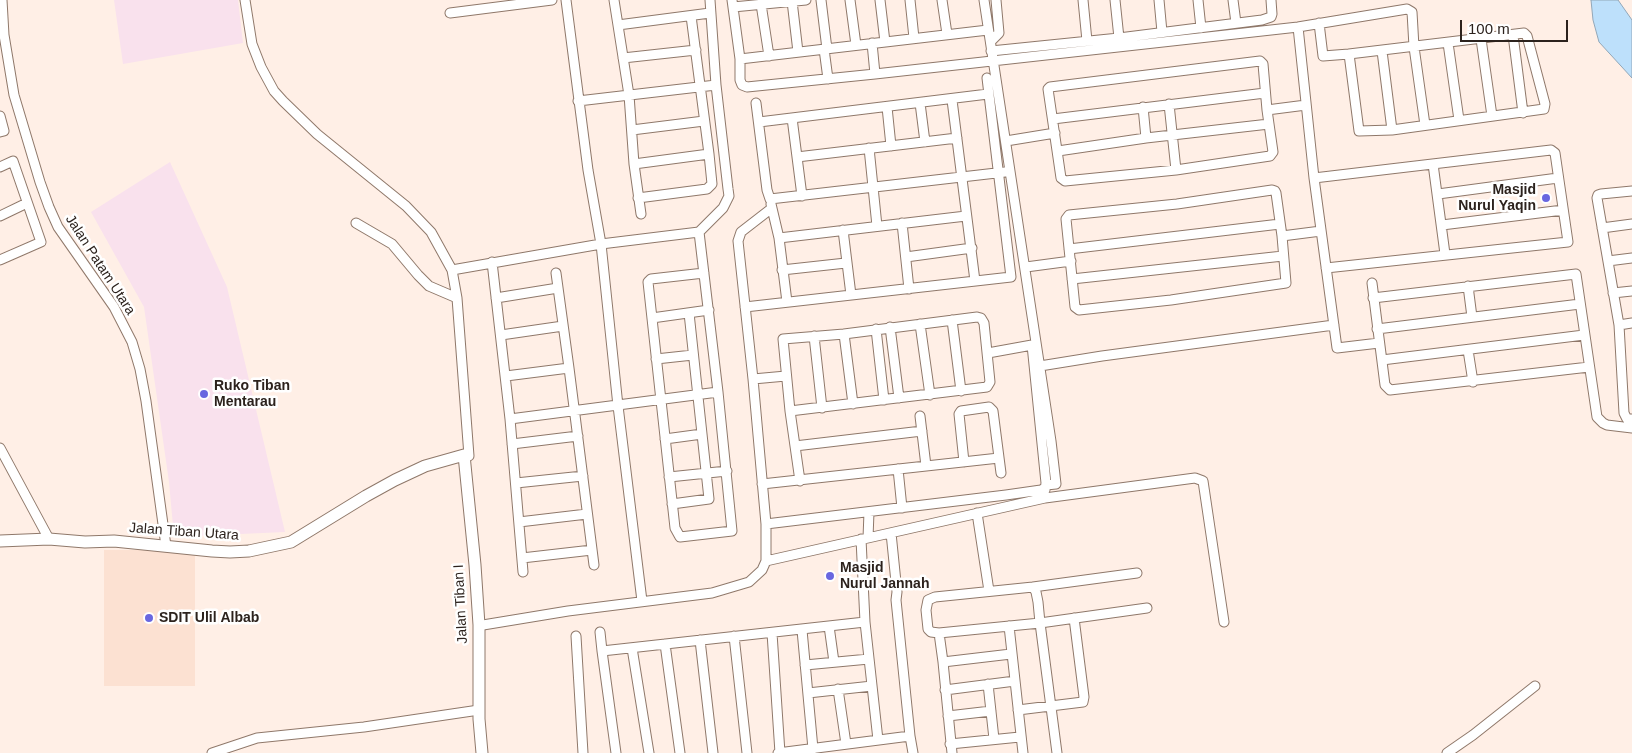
<!DOCTYPE html>
<style>
body{margin:0}
#map{position:relative;width:1632px;height:753px;overflow:hidden;background:#ffefe6;font-family:Arial,sans-serif}
canvas{display:block}
.scale{position:absolute;left:1460px;top:20px;width:108px;height:22px;box-sizing:border-box;border:2px solid #2c221d;border-top:0;padding-left:6px;font-size:15px;line-height:18px;white-space:nowrap;color:#2c221d;-webkit-text-stroke:4px #fff;paint-order:stroke}
</style>
<div id="map">
<canvas width="1632" height="753"></canvas>
<div class="scale">100 m</div>
</div>
<script>
const g = document.querySelector('canvas').getContext('2d');
g.lineJoin = 'round';
function fillPath(path, color) { g.fillStyle = color; g.fill(path, 'evenodd'); }
const toPath = rows => new Path2D(rows.map(r => 'M' + r).join(''));
function strokePath(path, color, width, dash) { g.strokeStyle = color; g.lineWidth = width; g.lineCap = dash ? 'butt' : 'round'; g.setLineDash(dash || []); g.stroke(path); }
function label(font, color, halo, rows, align = 'center') {
  g.font = font + ' Arial,sans-serif'; g.lineWidth = 5; g.setLineDash([]); g.textBaseline = 'middle'; g.strokeStyle = halo; g.fillStyle = color; for (const [text, x, y, turn = 0] of rows) {
    g.save(); g.translate(x, y); g.rotate((+turn || 0) * Math.PI / 180); g.textAlign = isNaN(turn) ? turn : align; if (halo) g.strokeText(text, 0, 0); g.fillText(text, 0, 0); g.restore();
  }
}
const commercial = toPath([
 [114,0,238,0,243,43,123,64],
 [170,162,227,287,285,532,174,537,169,482,144,307,91,212]
]);
const built = toPath([
 [104,550,195,550,195,686,104,686]
]);
const water = toPath([
 [1591,0,1618,0,1632,20,1632,78,1599,42,1593,20,1591,0]
]);
const street = toPath([
 [2,0,4,35,14,95,40,182,49,207,58,227,114,307,132,342,140,369,146,401,166,546],
 [245,0,252,44,261,67,274,91,283,101,317,134,406,206,431,232,452,270,457,298,469,456],
 [566,0,588,170,601,244,618,406,642,601],
 [614,0,629,95,634,164,641,214],
 [732,0,740,59,740,80,742,85,747,87,875,74,1298,27,1407,9,1412,12,1414,47,1425,125],
 [821,0,827,49],
 [850,0,856,45],
 [880,0,885,42],
 [910,0,914,38],
 [942,0,947,34],
 [984,0,1051,441,1056,484,1046,485],
 [1083,0,1087,41],
 [1115,0,1119,38],
 [1159,0,1162,32],
 [1198,0,1201,28],
 [1233,0,1236,23],
 [792,1,798,52],
 [761,4,769,56],
 [733,7,806,0],
 [450,13,552,0],
 [1319,23,1323,56,1349,54],
 [618,25,710,13],
 [1298,27,1314,178,1337,348,1379,343],
 [1524,33,1527,36,1545,104,1544,109,1392,130,1359,131,1349,54,1524,33],
 [1513,35,1523,113],
 [1481,39,1492,116],
 [991,41,999,33,996,0],
 [872,43,875,74],
 [1448,43,1459,120],
 [824,49,828,79],
 [991,51,1119,38,1262,20,1271,17,1272,14,1271,0],
 [1382,51,1392,130],
 [623,58,696,50],
 [740,59,988,30],
 [1260,61,1263,64,1267,110,1273,152,1270,156,1176,170,1065,181,1061,178,1048,89,1050,87,1260,61],
 [952,100,975,281],
 [578,101,716,85],
 [756,103,767,190,770,199,1005,172],
 [920,103,925,142],
 [1169,104,1176,170],
 [887,107,891,146],
 [1143,107,1146,138],
 [1267,110,1306,105],
 [0,116,4,131,0,132],
 [792,118,802,196],
 [1053,119,1265,93],
 [759,122,988,94],
 [632,130,704,121],
 [1006,141,1055,133],
 [869,148,877,226],
 [1058,151,1146,138,1269,124],
 [797,157,957,138],
 [634,164,709,154],
 [1433,164,1445,254],
 [0,167,13,161,41,242,0,260],
 [1314,178,1551,150,1555,153,1568,242,1326,268],
 [1272,190,1275,191,1276,193,1282,236,1286,283,1171,300,1079,310,1075,307,1066,219,1069,215,1177,204,1272,190],
 [1632,191,1601,194,1598,195,1597,198,1619,325,1624,413,1627,419,1632,419],
 [1438,194,1558,178],
 [638,198,707,189,712,184,709,154,691,16],
 [771,204,779,238,787,302],
 [0,216,27,203],
 [356,223,392,244,418,275,429,286,457,298],
 [902,223,909,289],
 [1442,225,1563,210],
 [1602,228,1632,224],
 [843,230,851,295],
 [1282,236,1321,231],
 [779,238,966,216],
 [1069,249,1280,224],
 [906,257,972,248],
 [1608,261,1632,258],
 [492,262,510,419,523,572],
 [1026,267,1071,261],
 [452,270,601,244,699,232,723,208,729,196,728,189,716,85,710,0],
 [782,270,846,263],
 [556,273,569,368,594,565],
 [704,273,651,279,648,282,675,528,680,537,732,531,718,392],
 [1072,279,1283,256],
 [1372,283,1385,385,1390,390,1589,367],
 [1468,286,1472,317],
 [1613,293,1632,291],
 [496,298,558,288],
 [1373,298,1576,274,1597,417,1603,423,1607,425,1632,428],
 [745,307,1011,277,987,78],
 [977,317,981,318,984,323,990,382,987,387,790,411,783,339,844,334,977,317],
 [652,318,709,310],
 [952,320,961,391],
 [920,324,930,395],
 [1619,325,1632,323],
 [890,327,899,398],
 [876,329,884,400],
 [1377,329,1580,304],
 [844,334,853,404],
 [501,335,563,326],
 [814,336,822,408],
 [1468,350,1473,382],
 [988,353,1032,345,1046,483,1045,490],
 [656,359,693,355],
 [1382,360,1584,335],
 [1040,366,1102,356,1334,325],
 [506,376,569,368],
 [753,379,786,376],
 [790,411,800,481],
 [920,416,926,466],
 [510,419,718,392,699,232],
 [665,439,702,434],
 [512,444,578,436],
 [795,446,922,431],
 [0,448,49,539],
 [964,462,959,414,961,411,989,407,993,411,1001,473],
 [898,469,902,508],
 [669,477,727,471],
 [516,483,583,476],
 [762,484,999,458],
 [672,504,709,499,689,313],
 [977,513,989,591],
 [519,522,587,514],
 [766,524,1006,495,1041,490,1045,488],
 [891,533,897,592,896,600,910,736,913,753],
 [868,538,869,512],
 [861,539,865,622,878,740],
 [522,558,592,550],
 [766,561,766,524,753,379,738,241,741,232,772,208],
 [1033,587,1137,573],
 [483,625,568,611,712,593,749,582,762,570,766,561,1045,498,1195,478,1203,481,1224,622],
 [829,626,834,662],
 [1009,626,1023,753],
 [802,630,813,749],
 [600,632,602,651],
 [772,633,780,753],
 [939,633,943,662,952,753],
 [576,636,583,753],
 [734,636,747,753],
 [700,640,713,753],
 [665,644,680,753],
 [632,648,649,753],
 [943,662,1011,654],
 [805,665,869,659],
 [988,684,994,739],
 [838,689,846,744],
 [945,690,1015,681],
 [808,693,872,686],
 [1018,710,1083,702,1084,697,1074,618],
 [948,716,991,711],
 [950,744,1020,737],
 [212,753,257,738,364,727,479,710],
 [616,753,602,651,865,622],
 [778,753,910,736],
 [1057,753,1040,623,1038,602,1036,592,1033,587,935,597,928,600,926,610,928,629,931,632,939,633,1040,623,1147,608],
 [1447,753,1473,735,1535,686]
]);
const secondary = toPath([
 [0,541,49,539,85,542,114,541,212,551,230,552,249,551,291,542,366,496,395,480,425,466,464,455,475,565,479,625,479,719,482,753]
]);
const markers = [
 [1546,198,5,"#6967e0"],
 [204,394,5,"#6967e0"],
 [830,576,5,"#6967e0"],
 [149,618,5,"#6967e0"]
];
const poiNames = [
 ["Masjid",1536,190,"right"],
 ["Nurul Yaqin",1536,206,"right"],
 ["Ruko Tiban",214,386],
 ["Mentarau",214,402],
 ["Masjid",840,568],
 ["Nurul Jannah",840,584],
 ["SDIT Ulil Albab",159,618]
];
const streetNames = [
 ["Jalan Patam Utara",100,265,57],
 ["Jalan Tiban Utara",184,532,4],
 ["Jalan Tiban I",461,604,-93]
];
fillPath(commercial, '#f9e1ed');
fillPath(built, '#fce1d2');
fillPath(water, '#bde0fb');
strokePath(water, '#92a7b8', 1);
strokePath(street, '#8f786a', 11);
strokePath(secondary, '#8f786a', 13);
strokePath(street, '#fff', 9);
strokePath(secondary, '#fff', 11);
for (const [x, y, r, color] of markers) { const dot = new Path2D(); dot.arc(x, y, r, 0, 2 * Math.PI); g.fillStyle = color; g.fill(dot); strokePath(dot, '#fff', 2); }
label('bold 14px', '#2c221d', '#fff', poiNames, 'left');
label('14px', '#2c221d', '#fff', streetNames);
</script>
